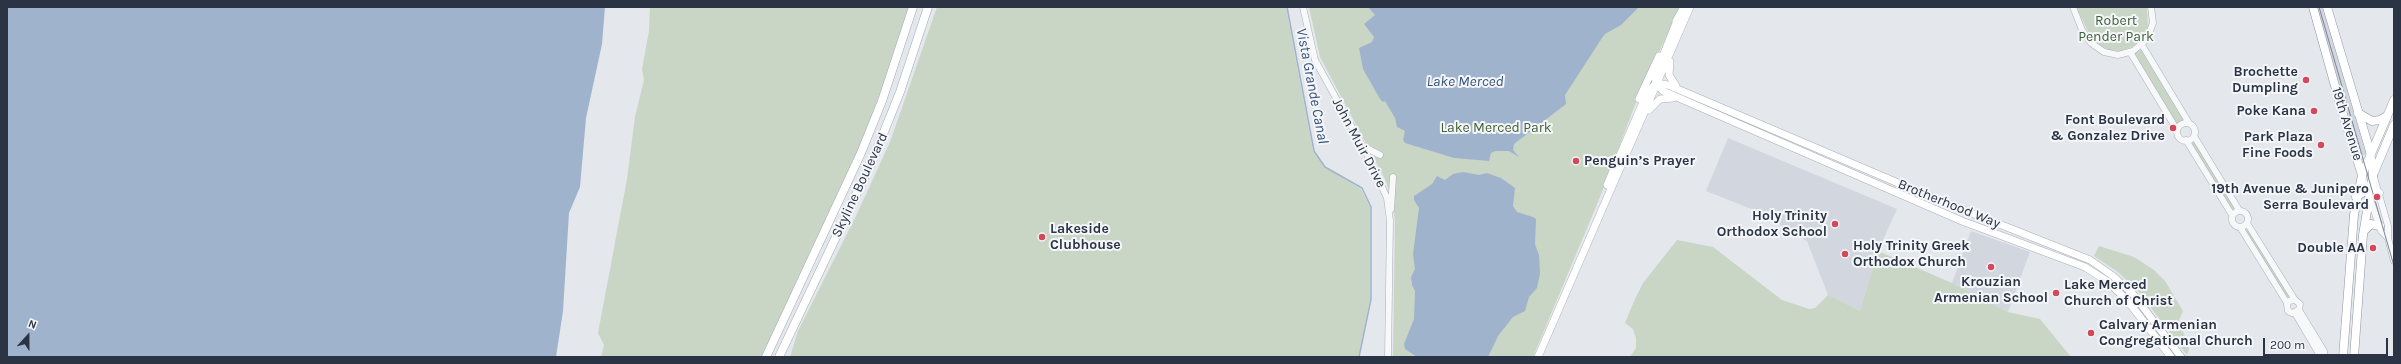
<!DOCTYPE html>
<meta charset="utf-8">
<style>
body{margin:0}
#map{position:relative;width:2401px;height:364px;overflow:hidden;background:#e4e7ec;font-family:Karla,sans-serif}
canvas{display:block}
.frame{position:absolute;inset:0;border:8px solid #2b3445;pointer-events:none}
.north{position:absolute;left:8px;top:316px;width:40px;height:40px;-webkit-text-stroke:3px #f4f6f9;paint-order:stroke;rotate:21deg;font-size:11px;font-weight:700;line-height:16px;text-align:center;color:#2b3445}
.north::after{content:'';display:block;margin:auto;width:14px;height:18px;background:#2b3445;clip-path:polygon(50% 0,100% 100%,50% 72%,0 100%)}
.scale{position:absolute;left:2263px;top:338px;width:125px;height:18px;box-sizing:border-box;border:2px solid #2b3445;border-top:0;padding-left:5px;font-size:12px;line-height:14px;white-space:nowrap;color:#2b3445;-webkit-text-stroke:3px #f4f6f9;paint-order:stroke}
</style>
<div id="map">
<canvas width="2401" height="364"></canvas>
<div class="frame"></div>
<div class="north">N</div>
<div class="scale">200 m</div>
</div>
<script>
const g = document.querySelector('canvas').getContext('2d');
g.lineJoin = 'round';
function fillPath(path, color) { g.fillStyle = color; g.fill(path, 'evenodd'); }
const toPath = rows => new Path2D(rows.map(r => 'M' + r).join(''));
function strokePath(path, color, width, dash) { g.strokeStyle = color; g.lineWidth = width; g.lineCap = dash ? 'butt' : 'round'; g.setLineDash(dash || []); g.stroke(path); }
function label(font, color, halo, rows, align = 'center') {
  g.font = font + ' Karla,sans-serif'; g.lineWidth = 4; g.setLineDash([]); g.textBaseline = 'middle'; g.strokeStyle = halo; g.fillStyle = color; for (const [text, x, y, turn = 0] of rows) {
    g.save(); g.translate(x, y); g.rotate((+turn || 0) * Math.PI / 180); g.textAlign = isNaN(turn) ? turn : align; if (halo) g.strokeText(text, 0, 0); g.fillText(text, 0, 0); g.restore();
  }
}
const built = toPath([
 [2317,7,2323,7,2366,154,2360,156],
 [1728,138,1897,209,1878,251,1860,311,1828,295,1807,241,1759,212,1706,191],
 [1971,231,2030,252,2008,312,1952,283]
]);
const green = toPath([
 [650,7,909,7,888,73,854,162,766,357,601,357,604,345,598,333,627,179,635,117,644,80,642,69,649,31],
 [937,7,1286,7,1313,151,1325,167,1361,189,1370,207,1370,299,1359,357,790,357,798,331,856,216,890,142],
 [1309,7,1680,7,1638,97,1600,197,1533,357,1393,357,1395,221,1392,200,1385,179,1320,57],
 [2076,7,2147,7,2148,27,2143,37,2132,47,2120,51,2109,50,2098,44,2090,35],
 [2141,50,2185,121,2177,126,2133,54],
 [2195,141,2236,208,2232,210,2191,143],
 [2249,229,2290,296,2286,298,2245,231],
 [1677,240,1713,247,1782,300,1809,309,1815,308,1828,295,1860,311,1878,251,1952,283,2008,312,2040,319,2071,357,1630,357,1636,348,1636,338,1633,329,1625,323,1635,299,1643,283],
 [2099,246,2134,257,2154,270,2165,281,2183,311,2179,320,2189,349,2187,355,2139,292,2118,272,2094,256]
]);
const water = toPath([
 [7,7,605,7,602,44,586,118,580,187,569,213,563,311,556,357,7,357],
 [1368,7,1639,7,1621,25,1605,34,1600,41,1565,95,1566,104,1514,144,1513,150,1519,157,1509,151,1495,151,1491,153,1489,161,1454,158,1405,143,1403,140,1405,131,1397,127,1395,118,1385,101,1383,102,1380,99,1363,69,1359,48,1372,42,1374,37,1364,24,1375,15],
 [1463,172,1479,175,1487,173,1501,178,1515,188,1513,206,1517,212,1533,217,1536,219,1535,244,1539,255,1540,274,1537,288,1529,297,1525,311,1513,317,1498,336,1488,357,1417,357,1405,349,1404,344,1414,319,1415,291,1412,285,1411,277,1415,269,1413,254,1419,208,1414,200,1414,196,1432,184,1437,176,1445,180,1453,174]
]);
const stream = toPath([
 [1287,7,1314,151,1325,167,1362,188,1371,207,1371,299,1359,357]
]);
const tertiary = toPath([
 [1303,7,1315,60,1369,158,1387,198,1390,221,1388,357],
 [2073,7,2082,30,2091,43,2104,52,2118,55,2133,51,2147,39,2153,23,2151,7],
 [2142,45,2189,123],
 [2130,52,2177,130],
 '2177 132a9 9 0 1 1 18 0a9 9 0 1 1-18 0Z',
 [2194,136,2239,210],
 [2186,140,2232,215],
 [1363,146,1380,155],
 [2362,175,2381,231,2388,238],
 [2374,177,2388,226,2388,238,2394,261],
 [1391,209,1393,177],
 '2232 219a8 8 0 1 1 16 0a8 8 0 1 1-16 0Z',
 [2247,223,2295,300,2300,304,2299,310,2292,313,2288,311,2287,305,2289,301,2295,300],
 [2240,227,2287,303],
 [2299,310,2324,351,2324,357],
 [2295,313,2319,354,2324,357]
]);
const secondary = toPath([
 [1678,18,1655,76,1656,83,1663,91,1962,221,2085,267,2107,281,2127,300,2171,357],
 [1676,21,1684,7],
 [1670,62,1669,75,1676,86],
 [1639,99,1659,56],
 [1649,110,1660,99,1673,98],
 [1607,185,1647,93,1656,83,1668,85,1931,197,2090,260,2113,276,2133,294,2181,357],
 [1538,357,1690,7]
]);
const primary = toPath([
 [2362,175,2394,100],
 [2373,175,2394,125],
 [766,357,861,153,882,101,913,7],
 [779,357,873,159,900,92,928,7]
]);
const trunk = toPath([
 [2313,7,2342,111,2362,175,2354,215,2343,357],
 [2327,7,2370,151,2373,175,2363,235,2354,357],
 [2358,113,2372,121,2380,120,2387,116],
 [2356,197,2367,190,2379,193],
 [2364,231,2371,224,2380,226]
]);
const tram = toPath([
 [2319,7,2394,266]
]);
const markers = [
 [2306,80,4,"#d1495b"],
 [2314,111,4,"#d1495b"],
 [2173,128,4,"#d1495b"],
 [2321,145,4,"#d1495b"],
 [1576,161,4,"#d1495b"],
 [2377,197,4,"#d1495b"],
 [1835,224,4,"#d1495b"],
 [1042,237,4,"#d1495b"],
 [2373,248,4,"#d1495b"],
 [1845,254,4,"#d1495b"],
 [1991,267,4,"#d1495b"],
 [2056,293,4,"#d1495b"],
 [2091,333,4,"#d1495b"]
];
const parkNames = [
 ["Robert",2116,21],
 ["Pender Park",2116,37],
 ["Lake Merced Park",1496,128]
];
const poiNames = [
 ["Brochette",2298,72],
 ["Dumpling",2298,88],
 ["Poke Kana",2306,111],
 ["Font Boulevard",2165,120],
 ["& Gonzalez Drive",2165,136],
 ["Park Plaza",2313,137],
 ["Fine Foods",2313,153],
 ["Penguin’s Prayer",1584,161,"left"],
 ["19th Avenue & Junipero",2369,189],
 ["Serra Boulevard",2369,205],
 ["Holy Trinity",1827,216],
 ["Orthodox School",1827,232],
 ["Lakeside",1050,229,"left"],
 ["Clubhouse",1050,245,"left"],
 ["Holy Trinity Greek",1853,246,"left"],
 ["Orthodox Church",1853,262,"left"],
 ["Double AA",2365,248],
 ["Krouzian",1991,282,"center"],
 ["Armenian School",1991,298,"center"],
 ["Lake Merced",2064,285,"left"],
 ["Church of Christ",2064,301,"left"],
 ["Calvary Armenian",2099,325,"left"],
 ["Congregational Church",2099,341,"left"]
];
const streetNames = [
 ["19th Avenue",2347,124,73],
 ["John Muir Drive",1359,143,62],
 ["Skyline Boulevard",860,185,-65],
 ["Brotherhood Way",1949,204,22]
];
const waterNames = [
 ["Lake Merced",1465,82],
 ["Vista Grande Canal",1312,86,79]
];
fillPath(built, '#d2d6de');
fillPath(green, '#c9d6c5');
fillPath(water, '#9fb4cc');
strokePath(stream, '#9fb4cc', 1.5);
strokePath(tertiary, '#a9aeb7', 7);
strokePath(secondary, '#a9aeb7', 8);
strokePath(primary, '#a3abb8', 9);
strokePath(trunk, '#8b94a3', 9);
strokePath(tertiary, '#f7f8fa', 6);
strokePath(secondary, '#fff', 7);
strokePath(primary, '#fff', 8);
strokePath(trunk, '#fff', 8);
strokePath(tram, '#7d8696', 1);
for (const [x, y, r, color] of markers) { const dot = new Path2D(); dot.arc(x, y, r, 0, 2 * Math.PI); g.fillStyle = color; g.fill(dot); strokePath(dot, '#f4f6f9', 1.5); }
label('14px', '#3f6138', '#f4f6f9', parkNames);
label('bold 14px', '#2b3445', '#f4f6f9', poiNames, 'right');
label('14px', '#2b3445', '#f4f6f9', streetNames);
label('italic 15px', '#34527a', '#f4f6f9', waterNames);
</script>
